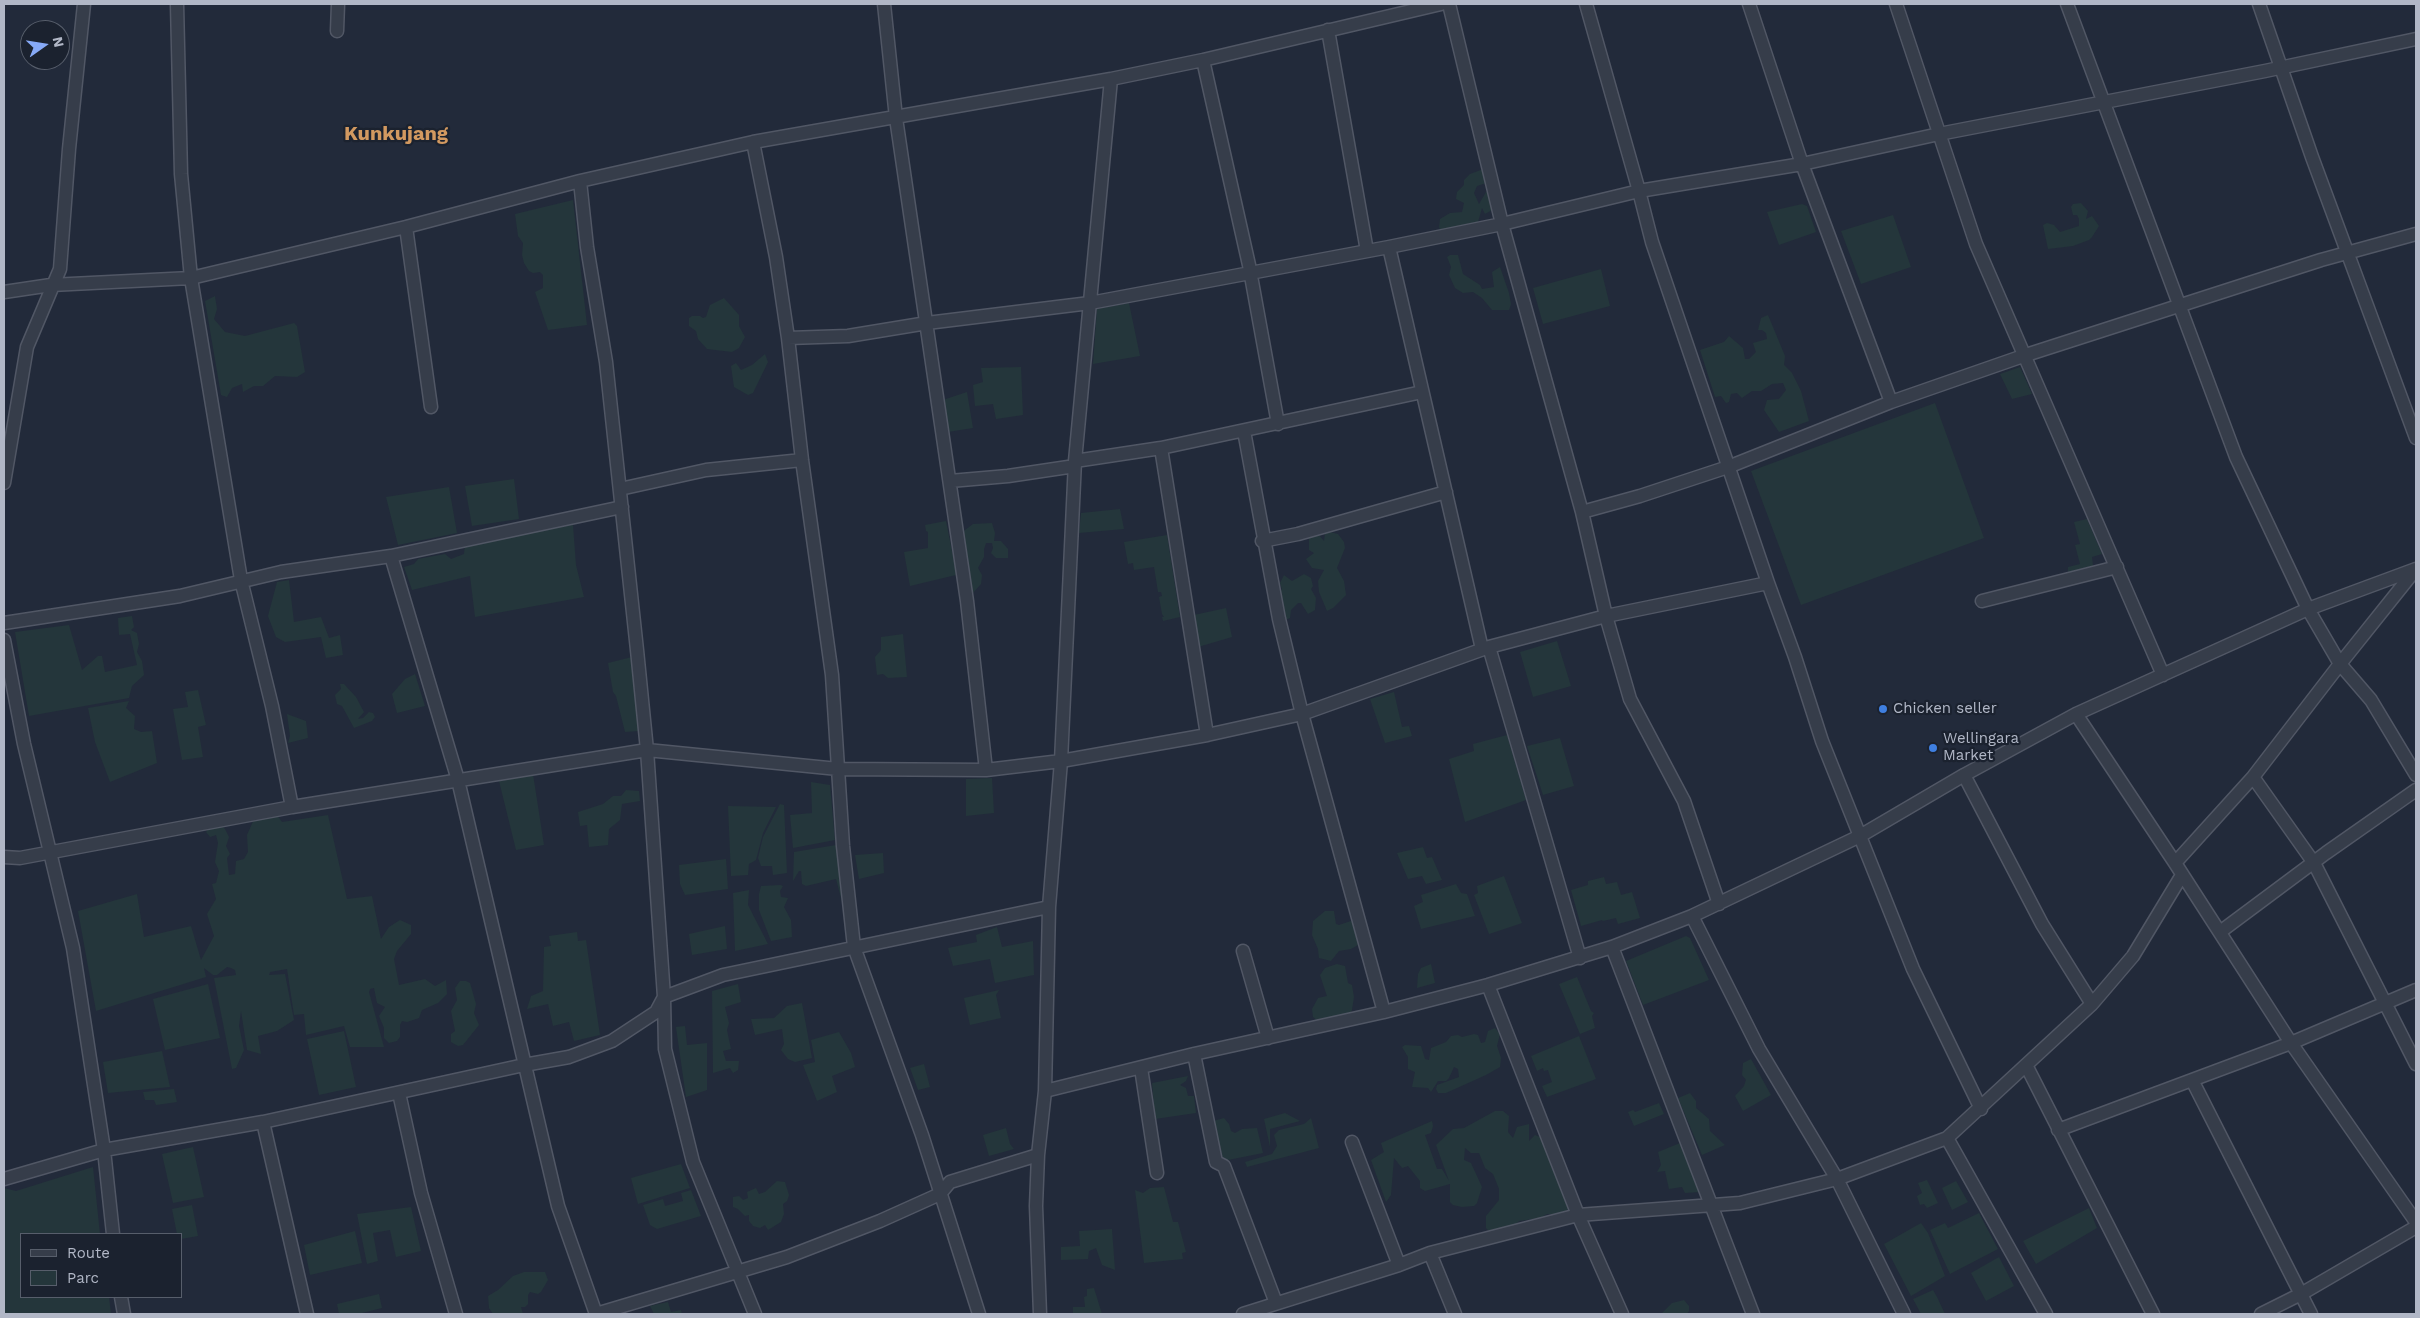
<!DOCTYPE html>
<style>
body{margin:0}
#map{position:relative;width:2420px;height:1318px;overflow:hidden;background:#222a3a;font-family:"Work Sans",sans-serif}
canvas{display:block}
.frame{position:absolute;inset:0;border:5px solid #b1b7c6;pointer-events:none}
.legend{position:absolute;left:20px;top:1233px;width:162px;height:65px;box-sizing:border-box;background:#1b222f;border:1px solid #575e6b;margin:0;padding:6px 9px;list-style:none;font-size:15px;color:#b1b7c6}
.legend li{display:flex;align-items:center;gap:10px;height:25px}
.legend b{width:25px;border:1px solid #575e6b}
.north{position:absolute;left:20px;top:20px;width:50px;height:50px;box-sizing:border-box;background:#1b222f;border:1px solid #575e6b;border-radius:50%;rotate:77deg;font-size:14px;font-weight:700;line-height:20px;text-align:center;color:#b1b7c6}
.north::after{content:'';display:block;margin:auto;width:18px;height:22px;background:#86a9f6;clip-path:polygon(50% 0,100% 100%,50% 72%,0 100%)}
</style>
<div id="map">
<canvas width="2420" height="1318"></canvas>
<div class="frame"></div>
<ul class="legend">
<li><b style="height:6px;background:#363d4a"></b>Route</li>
<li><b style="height:14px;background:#24363b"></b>Parc</li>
</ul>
<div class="north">N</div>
</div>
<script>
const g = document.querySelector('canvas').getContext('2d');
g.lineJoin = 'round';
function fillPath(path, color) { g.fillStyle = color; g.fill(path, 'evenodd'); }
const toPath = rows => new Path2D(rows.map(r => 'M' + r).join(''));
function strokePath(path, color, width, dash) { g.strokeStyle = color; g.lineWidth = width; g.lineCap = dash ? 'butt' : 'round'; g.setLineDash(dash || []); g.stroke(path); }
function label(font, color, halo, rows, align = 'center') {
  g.font = font + ' "Work Sans",sans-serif'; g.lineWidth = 4.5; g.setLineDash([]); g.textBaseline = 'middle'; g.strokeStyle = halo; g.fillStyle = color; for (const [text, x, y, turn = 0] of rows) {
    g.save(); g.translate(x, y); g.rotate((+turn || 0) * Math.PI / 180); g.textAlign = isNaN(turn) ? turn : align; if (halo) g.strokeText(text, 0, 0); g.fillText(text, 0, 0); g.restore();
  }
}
const green = toPath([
 [1486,168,1489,182,1477,186,1474,193,1479,204,1486,192,1491,192,1493,199,1492,210,1485,214,1482,208,1478,222,1468,224,1468,234,1455,241,1445,241,1439,227,1440,219,1450,213,1462,212,1464,203,1456,199,1457,192,1464,185,1464,180,1470,174],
 [573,200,587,325,548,330,535,292,543,288,543,275,540,272,533,273,529,271,524,263,522,255,523,243,518,236,515,214],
 [2081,203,2088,211,2086,219,2092,216,2099,226,2092,237,2089,240,2073,246,2048,249,2043,225,2047,223,2054,225,2060,232,2079,226,2079,219,2077,215,2073,215,2071,207,2073,204],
 [1802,204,1807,206,1816,232,1779,245,1767,212],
 [1893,215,1911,267,1861,284,1841,231],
 [1450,255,1458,255,1463,274,1480,285,1482,289,1494,287,1492,272,1500,267,1509,293,1511,304,1509,310,1492,310,1482,298,1473,292,1463,293,1455,288,1449,275,1451,267,1447,257],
 [1601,269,1610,306,1543,324,1533,288],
 [215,296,217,309,214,319,225,332,245,336,294,323,297,326,305,372,297,377,275,376,263,386,254,386,243,392,242,384,232,388,227,397,221,395,205,301],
 [724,298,739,315,739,326,745,337,739,348,732,352,707,349,698,339,696,331,689,326,689,318,692,316,700,316,703,318,706,317,710,305],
 [1129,303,1140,356,1093,364,1097,309],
 [1768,315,1785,356,1784,365,1792,373,1801,391,1809,421,1779,432,1764,410,1767,400,1779,399,1786,390,1783,383,1772,384,1761,391,1752,391,1742,398,1737,393,1731,394,1729,402,1726,403,1721,396,1715,397,1700,350,1724,342,1729,336,1743,348,1745,359,1749,359,1756,352,1753,343,1767,339,1766,333,1762,330,1758,330,1761,318],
 [765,354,768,362,753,393,748,395,734,387,731,366,736,363,741,370,752,365],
 [1021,367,1023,415,996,419,993,404,975,406,973,385,983,382,981,368],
 [2020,367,2032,394,2012,399,2000,374],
 [967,392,973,428,948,432,943,400],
 [1935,403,1984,538,1801,605,1751,471],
 [514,479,519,519,472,526,465,486],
 [449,487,457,533,398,545,386,497],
 [1120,509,1124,529,1079,533,1081,513],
 [2087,519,2102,554,2092,557,2093,566,2068,572,2068,567,2080,564,2075,545,2080,544,2074,522],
 [946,521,955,566,961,533,973,524,992,523,995,533,994,541,1001,541,1008,549,1008,558,996,558,991,553,993,548,992,543,986,543,984,549,984,557,978,568,982,575,981,584,973,593,967,591,956,571,956,575,910,586,904,552,928,548,928,532,926,531,925,525],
 [573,525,576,565,584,597,475,617,470,576,412,590,404,567,414,564,418,559,445,554,451,559,464,554,465,545,474,540],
 [1330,532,1338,534,1344,542,1345,548,1337,568,1344,581,1346,595,1333,608,1327,611,1319,592,1318,581,1324,570,1312,568,1306,559,1314,553,1309,550,1309,537,1318,534,1324,541,1325,533],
 [1167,535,1180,617,1163,621,1162,617,1164,617,1162,614,1159,597,1162,596,1161,592,1158,592,1154,567,1134,570,1133,563,1128,564,1124,542],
 [1304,574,1311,578,1313,586,1311,589,1316,598,1315,610,1308,614,1301,603,1298,603,1291,610,1290,618,1283,621,1279,594,1282,589,1280,583,1284,575,1292,581],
 [289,580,294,622,321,617,329,638,340,635,343,655,326,658,321,637,285,642,276,637,268,616,277,582],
 [1226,608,1232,637,1198,647,1194,615],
 [132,616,134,627,131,630,137,633,139,644,137,652,142,661,144,675,132,686,129,698,29,716,15,632,69,625,82,670,98,656,102,656,105,672,137,665,130,634,119,635,118,618],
 [903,634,907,677,888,678,883,674,877,675,875,657,881,650,881,637],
 [1557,641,1571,686,1533,697,1520,652],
 [632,657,639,731,625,732,616,696,613,692,608,663],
 [415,674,425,706,397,713,392,694,405,679],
 [340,684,344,684,356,697,364,712,358,719,363,718,369,712,373,713,375,717,372,721,354,728,342,706,337,704,335,695,341,689],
 [198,690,206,725,198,727,203,757,182,760,173,709,188,707,185,692],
 [1394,692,1402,727,1409,726,1412,736,1385,743,1370,699],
 [129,701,126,708,135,716,134,729,141,732,152,731,157,763,110,782,95,742,88,708],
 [287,714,306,721,308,738,288,743,290,736],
 [1507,735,1526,800,1465,822,1449,759,1474,751,1473,744],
 [1560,738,1574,786,1543,795,1527,746],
 [533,774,544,845,516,850,499,781],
 [992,778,994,813,966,816,966,779],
 [811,782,830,785,835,840,793,848,790,815,812,813],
 [626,790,639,791,640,801,622,804,620,820,609,829,608,845,589,847,587,825,580,826,578,812,603,804,613,796,621,796],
 [780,804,784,805,787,873,773,875,772,866,761,866,758,858,763,837],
 [728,806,776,807,763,833,756,860,749,864,748,875,731,876],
 [277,815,282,822,328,815,347,899,372,896,381,939,389,927,400,920,411,925,411,934,397,951,394,959,399,985,425,979,435,986,446,980,447,994,438,1003,422,1010,419,1018,407,1022,402,1021,400,1025,400,1037,397,1041,389,1043,384,1038,384,1028,379,1016,385,1007,377,1003,374,988,370,989,369,992,384,1047,350,1047,344,1026,306,1035,304,1014,294,1015,287,969,270,972,269,975,285,974,294,1020,277,1031,258,1036,261,1054,247,1050,241,1011,239,1026,244,1050,236,1068,232,1069,214,978,236,975,235,970,231,968,227,967,217,975,213,975,204,968,206,977,96,1011,78,911,137,894,144,937,191,926,201,960,214,936,207,914,216,899,212,884,216,883,219,871,215,862,218,843,216,835,210,837,206,832,209,828,222,826,225,829,229,837,226,846,230,854,227,858,229,875,235,874,236,861,244,859,248,852,247,835,255,817],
 [836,845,844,901,842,902,836,879,806,886,802,884,801,871,799,871,793,881,794,852],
 [1423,847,1427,858,1432,857,1442,880,1426,884,1422,876,1408,879,1397,853],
 [883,853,884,873,859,879,855,855],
 [726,859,728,889,685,895,680,884,679,865],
 [1504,876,1522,923,1489,934,1474,895,1478,893,1477,886],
 [1604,877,1606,884,1617,882,1621,895,1632,892,1640,918,1618,924,1616,918,1603,921,1602,920,1581,926,1571,890,1588,885,1588,881],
 [1456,884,1461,893,1467,894,1475,916,1421,929,1414,906,1423,902,1421,895],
 [780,885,783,886,780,891,781,897,788,898,784,907,791,920,792,937,771,941,759,910,759,894,761,886],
 [749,890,748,905,768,944,735,951,733,893],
 [1325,911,1334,911,1336,924,1339,925,1351,921,1357,928,1358,945,1351,949,1339,951,1331,961,1319,958,1318,949,1312,935,1313,921],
 [725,926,727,949,692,955,689,934],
 [997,927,1002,947,1033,941,1034,975,995,983,990,959,953,966,948,948,977,942,976,935],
 [577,932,578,941,586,940,600,1035,574,1041,569,1022,553,1026,548,1004,527,1009,531,996,543,991,544,947,551,946,549,936],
 [1686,936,1690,938,1709,980,1643,1005,1626,961],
 [1337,964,1345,966,1348,983,1352,985,1354,997,1352,1010,1350,1014,1319,1022,1313,1017,1312,1009,1318,998,1327,996,1320,975,1325,968],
 [1431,964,1435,983,1417,988,1418,974,1421,968],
 [1577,977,1591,1011,1594,1013,1592,1016,1595,1028,1580,1034,1559,984],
 [460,981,466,981,470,983,476,1004,474,1013,479,1025,463,1045,458,1046,451,1042,451,1034,455,1031,451,1011,457,1000,455,988],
 [208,984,220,1038,165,1050,153,999],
 [738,984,741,1002,725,1007,729,1023,727,1030,731,1049,723,1051,726,1061,739,1061,738,1070,733,1073,730,1068,713,1073,712,991],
 [999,990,996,995,1001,1018,970,1025,964,998],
 [802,1003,812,1058,795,1062,788,1059,781,1050,784,1044,782,1029,755,1035,751,1019,774,1018,787,1006],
 [685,1026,687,1045,707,1043,707,1090,686,1097,676,1027],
 [1495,1028,1500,1034,1497,1046,1501,1058,1500,1067,1486,1075,1446,1093,1438,1093,1436,1089,1437,1085,1459,1077,1458,1069,1454,1067,1449,1078,1446,1081,1438,1081,1431,1092,1428,1088,1412,1087,1415,1072,1408,1069,1408,1057,1402,1047,1405,1045,1421,1046,1425,1059,1429,1060,1431,1048,1446,1042,1451,1036,1458,1035,1462,1037,1474,1034,1478,1035,1481,1043,1485,1042,1488,1031],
 [344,1031,356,1087,319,1095,307,1039],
 [839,1032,851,1053,855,1067,832,1076,837,1092,817,1101,803,1065,815,1062,811,1040],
 [1579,1036,1596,1079,1547,1097,1542,1086,1552,1082,1548,1070,1544,1071,1543,1068,1537,1071,1531,1056],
 [162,1051,170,1087,108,1093,103,1062],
 [1751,1059,1771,1095,1743,1111,1735,1096,1744,1086,1746,1080,1742,1075,1743,1063],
 [924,1064,930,1087,918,1090,910,1068],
 [1188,1076,1186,1081,1180,1085,1186,1088,1188,1096,1194,1096,1196,1113,1155,1119,1152,1083],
 [174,1089,177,1102,156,1105,154,1100,145,1100,143,1092],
 [1690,1093,1696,1101,1696,1108,1709,1119,1710,1131,1725,1145,1702,1155,1678,1098],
 [1659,1103,1664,1114,1634,1126,1628,1112,1633,1110,1635,1112],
 [1495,1111,1503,1111,1509,1116,1508,1132,1513,1138,1517,1127,1529,1124,1529,1141,1535,1135,1543,1138,1569,1208,1563,1214,1547,1214,1540,1218,1519,1221,1511,1230,1491,1233,1486,1228,1486,1216,1499,1200,1499,1189,1493,1174,1485,1168,1479,1153,1471,1153,1465,1148,1464,1160,1471,1163,1482,1187,1477,1203,1474,1206,1462,1207,1453,1205,1450,1202,1450,1184,1425,1191,1420,1188,1420,1181,1408,1166,1402,1168,1394,1158,1391,1195,1386,1202,1371,1160,1384,1152,1381,1143,1432,1121,1433,1126,1431,1133,1425,1135,1437,1169,1442,1169,1449,1181,1436,1145,1453,1129,1464,1128],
 [1285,1113,1300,1121,1270,1129,1270,1147,1264,1119],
 [1224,1118,1229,1124,1231,1131,1235,1133,1242,1129,1257,1128,1263,1153,1223,1161,1213,1121],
 [1311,1118,1319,1148,1247,1167,1245,1162,1272,1154,1277,1146,1274,1135,1279,1130,1304,1124],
 [1006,1128,1010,1144,1014,1149,989,1156,983,1135],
 [1680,1143,1702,1190,1700,1192,1685,1193,1682,1187,1669,1189,1665,1171,1657,1172,1661,1165,1658,1152],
 [193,1147,204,1197,173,1203,162,1154],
 [681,1164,690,1188,638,1204,631,1178],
 [93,1167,100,1234,21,1234,21,1297,109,1297,111,1314,4,1314,4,1188,16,1191],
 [1927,1180,1938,1203,1927,1208,1924,1204,1920,1205,1917,1196,1922,1193,1918,1183],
 [777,1181,785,1182,789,1195,787,1201,783,1204,784,1214,781,1222,768,1230,765,1225,760,1228,753,1226,749,1221,749,1215,745,1216,738,1209,733,1207,733,1197,739,1196,743,1200,748,1198,747,1192,756,1188,759,1194,765,1192],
 [1956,1181,1968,1202,1952,1210,1942,1188],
 [1164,1187,1173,1222,1178,1222,1186,1252,1182,1253,1183,1259,1144,1263,1135,1190,1143,1193,1150,1188],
 [691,1190,701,1216,657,1229,650,1225,643,1205,663,1199,665,1206,683,1201,681,1193],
 [192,1205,198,1236,181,1239,181,1234,177,1234,172,1209],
 [411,1207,421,1251,396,1257,390,1230,373,1233,378,1261,367,1264,357,1214],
 [2089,1208,2097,1228,2036,1264,2023,1241],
 [1979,1213,1998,1249,1950,1274,1930,1230,1945,1223,1948,1228],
 [1921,1223,1928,1233,1945,1276,1911,1296,1884,1244],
 [1112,1229,1115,1270,1102,1265,1096,1248,1089,1251,1088,1259,1061,1260,1061,1247,1080,1246,1079,1231],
 [355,1231,362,1263,310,1275,304,1245],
 [1999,1257,2014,1286,1986,1301,1971,1273],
 [524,1272,545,1272,548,1280,541,1292,538,1294,530,1292,528,1295,528,1304,525,1307,521,1307,523,1314,493,1314,489,1308,488,1296,498,1290,513,1276],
 [1094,1288,1102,1314,1073,1314,1073,1307,1085,1307,1084,1297,1087,1296,1087,1289],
 [1933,1290,1937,1297,1945,1314,1921,1314,1913,1299],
 [379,1294,382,1308,358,1314,339,1314,337,1304],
 [1684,1300,1689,1306,1689,1311,1687,1314,1661,1314,1672,1303],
 [668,1302,671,1312,681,1310,682,1314,654,1314,650,1306]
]);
const minor = toPath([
 [177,4,181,174,191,278,241,580,272,706,292,807],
 [884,4,896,118,967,601,986,770],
 [1449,4,1502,224,1582,512,1606,616,1630,699,1684,801,1719,904],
 [1586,4,1639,191,1652,242,1768,583,1795,657,1822,741,1913,969,1981,1109],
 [1749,4,1802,164,1891,402],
 [1896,4,1976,244,2163,675],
 [2067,4,2236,457,2308,609,2340,664,2371,700,2416,775],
 [2259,4,2312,157,2416,438],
 [1328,30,1367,251],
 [337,31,338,4],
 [1203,60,1249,265,1278,424],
 [753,142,776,257,788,338,802,460,832,675,843,846,854,947,922,1135,979,1314],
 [580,181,587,247,606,362,637,650,647,750,664,997,665,1049,693,1162,755,1314],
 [406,227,431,407],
 [1389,247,1482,649],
 [4,292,51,285,191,278,406,227,580,181,753,142,1111,79,1203,60,1441,4],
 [788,338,848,336,927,323,1090,303,1389,247,1502,224,1639,191,1802,164,1939,134,2265,71,2416,39],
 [1244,431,1279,619,1302,714,1384,1012],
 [1161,448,1207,735],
 [1075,461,1161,448,1422,392],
 [950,481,1008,476,1075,466],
 [4,483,27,347,60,269,69,149,84,4],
 [620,489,706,470,802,460],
 [1582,512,1640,496,1728,467,1891,402,2026,355,2321,260,2416,234],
 [1262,541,1298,534,1446,492],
 [391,556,622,507],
 [1982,601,2117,567],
 [4,623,180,596,281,572,391,556,458,780,558,1206,596,1314],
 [4,640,24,744,73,948,104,1150,113,1234],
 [1489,647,1580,958],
 [2076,714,2175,863,2291,1043,2416,1222],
 [1964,775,2042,924,2092,1004],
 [2253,777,2314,863,2416,1064],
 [4,857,20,858,292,807,647,750,838,769,986,770,1061,761,1207,735,1302,714,1489,647,1606,616,1768,583],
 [2175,863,2253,777,2340,664,2416,569],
 [1692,916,1759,1049,1837,1179,1904,1314],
 [2220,932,2326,853,2416,790],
 [1612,947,1753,1314],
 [1243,951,1268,1038],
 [1488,985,1578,1215,1622,1314],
 [1194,1054,1216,1162,1224,1166,1276,1303],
 [2027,1067,2153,1314],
 [1141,1068,1157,1173],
 [2192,1080,2311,1314],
 [1045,1091,1194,1054,1384,1012,1488,985,1612,947,1692,916,1860,836,1964,775,2076,714,2308,609,2416,569],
 [399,1093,421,1193,456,1314],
 [263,1122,307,1314],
 [2058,1130,2291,1043,2416,990],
 [1947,1138,2046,1314],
 [1352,1142,1399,1265],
 [4,1179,104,1150,263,1122,524,1065,569,1057,612,1041,656,1012,664,997,723,975,1049,907],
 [1430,1253,1455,1314],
 [121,1297,124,1314],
 [596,1314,787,1257,880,1221,940,1194,950,1182,1038,1155],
 [1040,1314,1036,1206,1038,1155,1045,1091,1049,907,1061,761,1075,461,1111,79],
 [1243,1314,1399,1265,1430,1253,1578,1215,1740,1203,1837,1179,1947,1138,2092,1004,2133,956,2182,875],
 [2261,1314,2301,1294,2416,1227]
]);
const markers = [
 [1883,709,5,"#3f7fe0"],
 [1933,748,5,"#3f7fe0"]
];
const poiNames = [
 ["Chicken seller",1893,709],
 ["Wellingara",1943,739],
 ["Market",1943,756]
];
const districtNames = [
 ["Kunkujang",396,134]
];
fillPath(green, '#24363b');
strokePath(minor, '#515765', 15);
strokePath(minor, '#363d4a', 12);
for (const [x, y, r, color] of markers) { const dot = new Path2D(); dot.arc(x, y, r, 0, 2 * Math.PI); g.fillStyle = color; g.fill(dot); strokePath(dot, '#1b222f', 2); }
label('15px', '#b1b7c6', '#1b222f', poiNames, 'left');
label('bold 20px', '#d29960', '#1b222f', districtNames);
</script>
